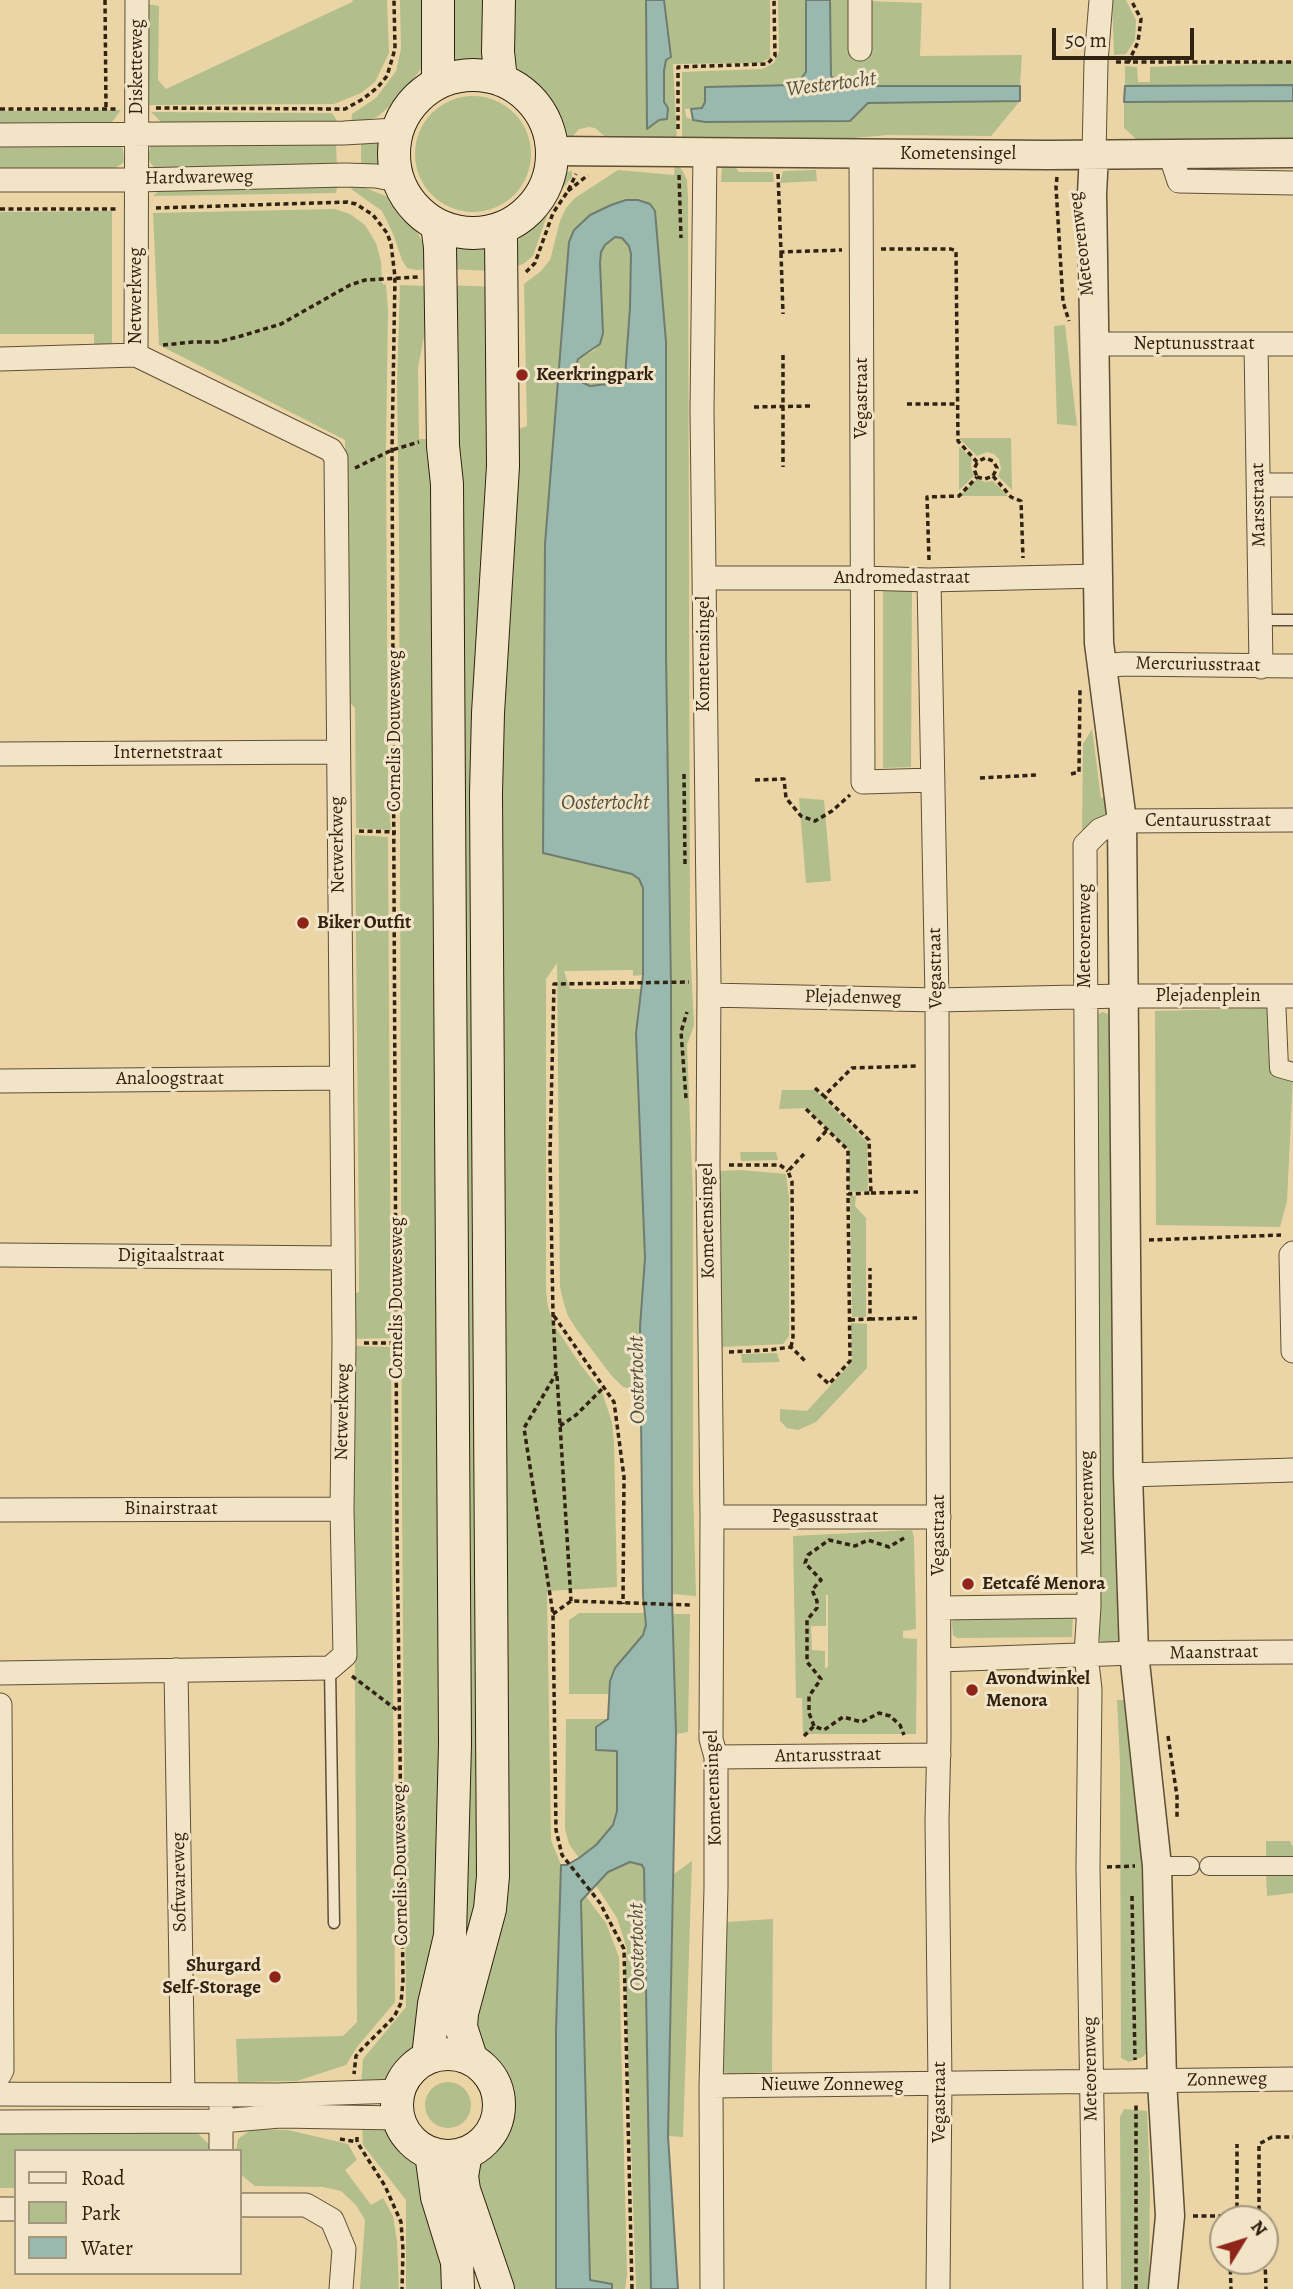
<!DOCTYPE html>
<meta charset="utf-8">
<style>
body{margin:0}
#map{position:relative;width:1293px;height:2289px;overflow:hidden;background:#ebd5a7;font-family:Alegreya,serif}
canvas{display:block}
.legend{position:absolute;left:14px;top:2149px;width:228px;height:126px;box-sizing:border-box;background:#f2e4c6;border:2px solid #a5967e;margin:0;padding:9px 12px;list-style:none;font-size:21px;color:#322212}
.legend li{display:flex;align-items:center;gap:14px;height:35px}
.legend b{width:35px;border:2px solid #a5967e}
.north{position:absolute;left:1209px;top:2205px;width:70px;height:70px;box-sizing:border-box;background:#f2e4c6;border:2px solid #a5967e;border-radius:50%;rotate:52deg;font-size:19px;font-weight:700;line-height:28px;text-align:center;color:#322212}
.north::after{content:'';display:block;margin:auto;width:24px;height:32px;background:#8f2418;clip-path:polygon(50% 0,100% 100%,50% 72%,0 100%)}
.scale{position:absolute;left:1052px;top:28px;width:142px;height:32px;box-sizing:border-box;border:4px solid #322212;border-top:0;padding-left:9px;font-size:21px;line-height:24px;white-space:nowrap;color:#322212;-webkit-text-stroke:5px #f2e4c6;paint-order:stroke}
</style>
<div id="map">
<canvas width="1293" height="2289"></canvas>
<ul class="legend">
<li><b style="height:9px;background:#f2e4c6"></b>Road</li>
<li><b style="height:19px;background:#b2be8b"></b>Park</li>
<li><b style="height:19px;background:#99b8ae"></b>Water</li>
</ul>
<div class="north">N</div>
<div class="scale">50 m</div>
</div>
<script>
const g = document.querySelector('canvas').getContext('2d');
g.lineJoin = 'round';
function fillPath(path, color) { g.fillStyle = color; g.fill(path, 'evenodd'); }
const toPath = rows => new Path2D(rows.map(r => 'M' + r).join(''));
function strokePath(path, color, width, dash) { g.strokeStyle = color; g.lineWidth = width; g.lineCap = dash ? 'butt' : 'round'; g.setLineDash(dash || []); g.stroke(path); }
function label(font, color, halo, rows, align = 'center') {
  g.font = font + ' Alegreya,serif'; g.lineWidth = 6; g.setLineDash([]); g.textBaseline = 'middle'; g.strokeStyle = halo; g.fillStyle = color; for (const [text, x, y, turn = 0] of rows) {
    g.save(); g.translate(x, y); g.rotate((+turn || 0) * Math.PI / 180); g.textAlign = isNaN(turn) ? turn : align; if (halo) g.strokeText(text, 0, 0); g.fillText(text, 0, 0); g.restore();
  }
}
const green = toPath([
 [353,0,387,0,389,53,375,82,361,93,334,104,148,105,146,4,159,6,158,80,166,89,352,2],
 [400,0,433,0,429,43,421,69,397,100,377,117,351,125,352,114,376,98,396,71,401,49],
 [446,0,489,0,491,68,471,67,446,70],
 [505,0,646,0,647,128,659,120,667,119,668,109,664,102,664,71,666,61,671,57,664,0,770,0,770,58,760,63,673,64,677,140,609,140,595,128,589,127,579,129,572,137,563,134,539,94,528,86,515,63,505,32],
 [778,0,806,0,806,73,796,85,705,87,705,102,702,108,685,109,686,117,693,120,859,112,868,103,1020,101,991,136,888,135,853,138,682,140,682,72,762,69,774,63,779,51],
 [830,0,851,0,869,56,868,1,922,3,920,56,1022,55,1020,86,871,86,839,83,831,76],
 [1112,0,1126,0,1136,20,1135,40,1126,54,1114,55],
 [1293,61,1293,87,1125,86,1125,66,1137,67,1138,82,1150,82,1150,67],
 '415 154a58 58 0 1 1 116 0a58 58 0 1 1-116 0Z',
 [1293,101,1293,143,1136,139,1124,128,1124,102],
 [121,110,112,122,0,123,0,111],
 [151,112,332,113,339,124,271,126,162,123],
 [118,142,123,149,124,162,114,169,0,169,0,143],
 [382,142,386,158,386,168,361,168,361,143],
 [151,144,336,144,337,168,210,167,155,169,148,159],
 [675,162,682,170,687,180,688,198,690,946,694,1025,687,1045,693,1194,693,1488,696,1596,672,1594,671,988,666,653,666,342,638,200,625,200,611,205,574,229,569,242,545,544,543,853,632,874,639,879,643,888,643,975,633,976,633,970,564,971,570,989,642,989,636,1033,645,1258,640,1327,640,1391,623,1387,611,1375,577,1330,568,1316,563,1300,560,1287,557,963,546,979,546,1291,548,1307,554,1325,580,1364,602,1392,612,1422,614,1443,617,1587,547,1591,551,1840,561,1865,556,2030,556,2289,503,2289,473,2205,480,2153,493,2144,501,2135,507,2122,509,2106,507,2092,499,2075,478,2051,471,2000,483,1962,497,754,516,430,527,426,524,284,540,272,550,260,560,221,566,208,575,198,618,170,674,175],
 [733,164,739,172,773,172,774,182,721,182,722,165],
 [816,170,817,181,780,183,783,171],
 [572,171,572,177,552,201,533,256,523,264,511,268,509,258,536,209,556,181,567,172],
 [338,182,336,193,153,196,165,185],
 [355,184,386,196,409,217,425,247,433,269,416,270,407,268,402,260,394,236,382,211,351,189],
 [335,209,350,214,365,225,376,243,381,262,382,283,386,285,388,311,386,449,388,792,391,830,356,828,355,708,348,700,345,440,159,345,153,213],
 [112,211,112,343,94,349,94,334,0,334,0,212],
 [448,236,472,239,492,237,493,271,448,269],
 [615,237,622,238,629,246,631,254,630,307,625,377,618,383,589,386,581,382,577,374,577,363,578,359,595,350,603,333,600,263,601,252,605,245],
 [400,285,426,286,424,336,418,368,419,439,428,439,437,497,446,1930,421,2044,393,2077,378,2086,361,2086,363,2059,406,2007,402,1498,399,528,397,384],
 [447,285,495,287,484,1916,451,2041,439,2041],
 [1065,325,1077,426,1057,424,1054,326],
 [959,438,1011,438,1012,490,998,476,1001,469,999,459,994,454,987,452,977,456],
 [959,447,972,458,971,466,974,476,959,490],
 [977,479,986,482,993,481,1008,496,959,496],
 [883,590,912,590,911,767,883,768],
 [1092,729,1101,798,1110,797,1110,809,1082,836,1083,744],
 [799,798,824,800,831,881,806,883],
 [355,835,388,837,391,1338,353,1339,353,1294,359,1292,359,1241],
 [1271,1008,1275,1074,1293,1076,1287,1201,1280,1227,1156,1225,1155,1011],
 [1103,1012,1111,1015,1118,1642,1106,1646,1100,1640,1098,1014],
 [782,1090,815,1090,867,1142,868,1191,849,1192,849,1150,807,1108,779,1109],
 [740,1152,776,1152,778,1160,741,1161],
 [740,1170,786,1174,789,1198,789,1336,783,1344,721,1347,719,1171],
 [850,1195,856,1196,855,1206,866,1218,866,1317,852,1317],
 [851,1323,867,1324,867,1368,816,1422,798,1430,787,1428,780,1421,780,1409,807,1411,852,1362],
 [353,1346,391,1347,395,2002,357,2047,346,2065,297,2081,238,2082,236,2039,343,2036,357,2022],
 [777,1353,780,1362,742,1363,741,1354],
 [912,1530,914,1538,916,1629,903,1631,903,1638,917,1639,916,1734,803,1734,802,1698,796,1698,793,1536],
 [826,1595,828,1595,828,1666,825,1669,825,1651,812,1650,811,1626,826,1626],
 [579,1613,644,1613,646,1625,643,1634,615,1668,610,1681,609,1694,569,1694,569,1620],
 [673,1614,690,1614,688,1732,676,1734],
 [1073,1614,1072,1637,957,1638,953,1635,952,1623,954,1615],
 [1117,1700,1127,1700,1139,1795,1150,2048,1143,2057,1129,2062,1121,2058,1120,1762],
 [566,1719,608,1719,596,1750,617,1751,617,1811,613,1825,596,1845,579,1858,569,1844,565,1829],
 [1266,1841,1290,1841,1293,1847,1293,1861,1266,1861],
 [692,1861,683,2137,668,2136,674,1874],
 [630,1862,643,1865,644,1869,651,2289,636,2289,625,1970,627,1949,617,1918,595,1884,608,1872],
 [1266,1871,1293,1871,1293,1893,1267,1896],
 [585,1895,606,1923,619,1957,627,2275,625,2289,612,2289,611,2284,590,2280,581,1901],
 [773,1919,772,2072,729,2074,724,2072,724,2055,726,1922],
 '425 2105a23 23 0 1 1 46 0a23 23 0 1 1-46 0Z',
 [1124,2109,1147,2111,1150,2180,1149,2289,1121,2289,1120,2117],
 [362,2123,392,2129,422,2160,442,2254,446,2289,406,2289,406,2200,363,2145],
 [252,2129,288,2130,348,2144,357,2160,345,2170,371,2205,383,2198,393,2216,397,2241,399,2289,360,2289,365,2220,356,2205,341,2191,323,2187,255,2186,240,2174,240,2151,236,2151,238,2139],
 [195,2131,209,2144,209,2151,16,2151,16,2188,0,2188,0,2132]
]);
const water = toPath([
 [646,0,664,0,671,57,666,60,664,71,664,102,668,108,667,119,659,120,647,129,646,0],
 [806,0,830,0,831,76,839,83,871,86,1020,86,1020,101,868,103,850,121,705,122,693,120,691,109,702,108,705,102,705,87,796,85,806,72,806,0],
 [1293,85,1293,101,1124,102,1125,86,1293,85],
 [626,200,638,200,650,204,655,211,666,342,666,653,671,988,672,1598,676,1734,668,2136,678,2289,651,2289,644,1869,642,1865,630,1862,608,1872,581,1901,590,2280,612,2284,612,2289,556,2289,556,2030,561,1865,567,1865,579,1858,596,1845,613,1825,617,1811,617,1751,596,1750,596,1727,608,1719,610,1681,615,1668,643,1635,646,1625,643,1596,640,1327,645,1258,636,1033,643,975,643,888,639,879,632,874,543,853,545,544,569,242,574,230,590,215,611,205,626,200],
 [615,237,622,238,629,246,631,254,630,307,625,377,617,383,590,386,581,382,577,374,577,363,578,359,600,344,603,333,600,263,601,252,605,245,615,237]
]);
const path = toPath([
 [105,0,106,109],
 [1116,62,1293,62],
 [1128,63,1138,42,1141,19,1131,0],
 [156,108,345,109,363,99,378,87,387,76,395,49,394,0],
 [0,109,117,109],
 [678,129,678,67,767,64,775,56,774,0],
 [778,174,781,252,842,250],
 [679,175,681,238],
 [1057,177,1056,187,1063,302,1069,321],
 [568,191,588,175],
 [156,208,347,202,356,204,373,215,387,233,391,244,395,277,392,450,397,1532,403,1980,401,2003,394,2017,361,2050,356,2056,354,2074],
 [0,209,117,209],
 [881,249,951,249,956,251,958,441,977,462,985,458,993,461,997,468,993,476,985,479,977,477],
 [781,253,783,314],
 [526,272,535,263,553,213,568,191,576,174],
 [163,345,193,342,218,342,241,336,281,324,350,285,365,280,418,277],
 [783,355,783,467],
 [907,404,957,404],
 [754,407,812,406],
 [977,463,974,469,977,477],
 [355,468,392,450,419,442],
 [993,476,1011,497,1021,501,1023,558],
 [929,560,927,497,959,496,977,477],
 [684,774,685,864],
 [1071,774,1079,772,1080,688],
 [980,778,1036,775],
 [755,780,784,779,786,798,801,816,815,821,832,811,850,795],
 [359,831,396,832],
 [815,1088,824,1096],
 [686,1098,681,1032,687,1012],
 [806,1109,848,1150,848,1194,871,1193,869,1140,824,1096,852,1068,918,1066],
 [817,1141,827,1130],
 [729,1165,780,1165,788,1171],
 [871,1193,918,1192],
 [1149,1240,1281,1235],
 [554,1316,614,1402,624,1477,623,1604],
 [870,1319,917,1318],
 [850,1320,870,1319,870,1268],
 [364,1343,397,1343],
 [791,1347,793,1337,792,1182,788,1171,804,1154],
 [729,1352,770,1350,791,1347,805,1361],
 [818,1374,829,1384,850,1361,848,1194],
 [557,1376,571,1601],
 [560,1426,576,1415,603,1388],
 [553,1614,571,1601,690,1605],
 [352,1676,398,1711],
 [814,1726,809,1713,809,1696,821,1679,807,1662,807,1620,817,1608,817,1601,812,1590,821,1580,805,1563,808,1555,829,1540,855,1546,868,1540,889,1547,904,1538],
 [804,1736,814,1726,824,1730,843,1717,862,1722,879,1713,890,1716,900,1725,904,1735],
 [1168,1736,1177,1796,1177,1818],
 [1107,1867,1135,1866],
 [1132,1896,1135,2060],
 [357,2137,357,2142,385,2186,401,2222,403,2250,402,2289],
 [340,2139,357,2142],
 [1193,2216,1237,2216,1237,2219],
 [1237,2216,1237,2144],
 [1259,2219,1259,2144,1272,2137,1293,2137],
 [1230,2261,1231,2289],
 [1265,2261,1266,2289],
 [632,2289,624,1949,600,1903,562,1855,556,1830,553,1614,524,1428,556,1374,553,1314,550,1154,554,984,689,982],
 [1136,2289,1136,2102]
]);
const service = toPath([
 [1261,620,1293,620],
 [330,1668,334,1923]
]);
const pedestrian = toPath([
 [1276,997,1279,1068,1293,1072],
 [1157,1866,1190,1866],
 [1209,1866,1293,1866]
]);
const minor = toPath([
 [860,0,860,49],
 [0,135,344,133,396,130],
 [705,152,702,410,709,981,708,1165,712,1517,711,1739,716,1757,716,1888,711,2086,712,2289],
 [861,154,863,782,933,780],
 [1094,154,1096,62,1101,0],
 [1170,154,1179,181,1293,183],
 [0,180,136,180,345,175,376,176,397,180],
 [1094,344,1293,344],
 [1256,344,1261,667],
 [0,359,136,355],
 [1259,485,1293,485],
 [704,578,861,578,929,580,1099,576],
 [929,580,937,1000,939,1738,937,1820,940,2084,938,2289],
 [1102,666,1124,664,1293,666],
 [0,754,337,752],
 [709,995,937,1000,1123,996,1293,996],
 [0,1081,341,1078],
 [1293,1253,1291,1255,1293,1351],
 [0,1255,343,1258],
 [1128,1475,1293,1470],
 [0,1510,342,1509],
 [712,1517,939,1517],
 [939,1608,1089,1606],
 [939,1660,1134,1653,1293,1652],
 [176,1670,183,2094],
 [0,1673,330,1668,345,1655,342,1509,344,1343,336,458,331,450,136,355,137,0],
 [0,1705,2,2070,0,2074],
 [716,1757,939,1755],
 [711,2086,1293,2079],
 [0,2094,278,2095,399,2091],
 [0,2122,221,2121,280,2116,399,2118],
 [221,2151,221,2108],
 [240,2205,306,2205,332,2220,344,2249,341,2289],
 [0,2209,16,2209],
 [1095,2289,1088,1867,1090,1689,1086,1655,1089,1606,1085,845,1100,830,1122,821,1293,820]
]);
const tertiary = toPath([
 [553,151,1048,155,1293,153],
 [1094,154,1092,194,1099,643,1122,821,1128,1475,1134,1653,1157,1866,1162,2081,1170,2216,1163,2289]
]);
const secondary = toPath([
 [499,0,498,52,501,80],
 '394 154a79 79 0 1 1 158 0a79 79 0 1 1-158 0Z',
 [438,82,438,0],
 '397 2105a51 51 0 1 1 102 0a51 51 0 1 1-102 0Z',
 [428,2057,434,2004,450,1936,455,1744,447,484,443,446,440,247,437,225],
 [471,2058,461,2027,462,2013,490,1909,493,1876,486,793,488,713,503,466,501,235,504,227],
 [431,2153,437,2197,457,2262,458,2289],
 [466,2153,462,2176,464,2190,498,2289]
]);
const markers = [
 [522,375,7,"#8f2418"],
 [303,923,7,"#8f2418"],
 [968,1584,7,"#8f2418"],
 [972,1690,7,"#8f2418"],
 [275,1977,7,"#8f2418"]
];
const streetNames = [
 ["Disketteweg",137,67,-90],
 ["Kometensingel",958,154],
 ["Hardwareweg",199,178,-1],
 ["Meteorenweg",1082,244,-97],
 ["Netwerkweg",136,296,-90],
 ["Neptunusstraat",1194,344],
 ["Vegastraat",862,398,-90],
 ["Marsstraat",1259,505,-91],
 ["Andromedastraat",902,578],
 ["Kometensingel",704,654,-90],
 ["Mercuriusstraat",1198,665,1],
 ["Cornelis Douwesweg",395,731,-90],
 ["Internetstraat",168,753],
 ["Centaurusstraat",1208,821],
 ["Netwerkweg",338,845,-91],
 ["Meteorenweg",1085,936,-90],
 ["Vegastraat",936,968,-91],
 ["Plejadenplein",1208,996],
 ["Plejadenweg",853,998,1],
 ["Analoogstraat",170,1079],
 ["Kometensingel",708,1221,-91],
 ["Digitaalstraat",171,1256],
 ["Cornelis Douwesweg",397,1298,-90],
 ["Netwerkweg",343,1412,-89],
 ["Meteorenweg",1088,1503,-91],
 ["Binairstraat",171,1509],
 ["Pegasusstraat",825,1517],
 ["Vegastraat",939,1535,-90],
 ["Maanstraat",1214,1653,-1],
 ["Antarusstraat",828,1756,-1],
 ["Kometensingel",714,1788,-92],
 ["Cornelis Douwesweg",401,1865,-91],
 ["Softwareweg",180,1882,-91],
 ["Meteorenweg",1091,2069,-91],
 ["Zonneweg",1227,2080,-1],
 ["Nieuwe Zonneweg",832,2085],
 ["Vegastraat",940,2102,-90]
];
const poiNames = [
 ["Keerkringpark",536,375],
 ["Biker Outfit",317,923],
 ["Eetcafé Menora",982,1584],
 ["Avondwinkel",986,1679],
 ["Menora",986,1701],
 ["Shurgard",261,1966,"right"],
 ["Self-Storage",261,1988,"right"]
];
const waterNames = [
 ["Westertocht",831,85,-7],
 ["Oostertocht",605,804],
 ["Oostertocht",638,1380,-91],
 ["Oostertocht",638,1947,-91]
];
fillPath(green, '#b2be8b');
fillPath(water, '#99b8ae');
strokePath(water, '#707c70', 2);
strokePath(service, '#604f37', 13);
strokePath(pedestrian, '#604f37', 20);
strokePath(minor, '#604f37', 25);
strokePath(tertiary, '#604f37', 31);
strokePath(secondary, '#322212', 34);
strokePath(path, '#322212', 3.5, [5, 3.5]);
strokePath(service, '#f2e4c6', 10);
strokePath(pedestrian, '#f2e4c6', 18);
strokePath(minor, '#f2e4c6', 23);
strokePath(tertiary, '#f2e4c6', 28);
strokePath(secondary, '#f2e4c6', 32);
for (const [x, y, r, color] of markers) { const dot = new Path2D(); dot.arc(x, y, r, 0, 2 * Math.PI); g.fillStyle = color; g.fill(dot); strokePath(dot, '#f2e4c6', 2.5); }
label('19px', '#322212', '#f2e4c6', streetNames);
label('bold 19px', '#322212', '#f2e4c6', poiNames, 'left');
label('italic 21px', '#514f41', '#f2e4c6', waterNames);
</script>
